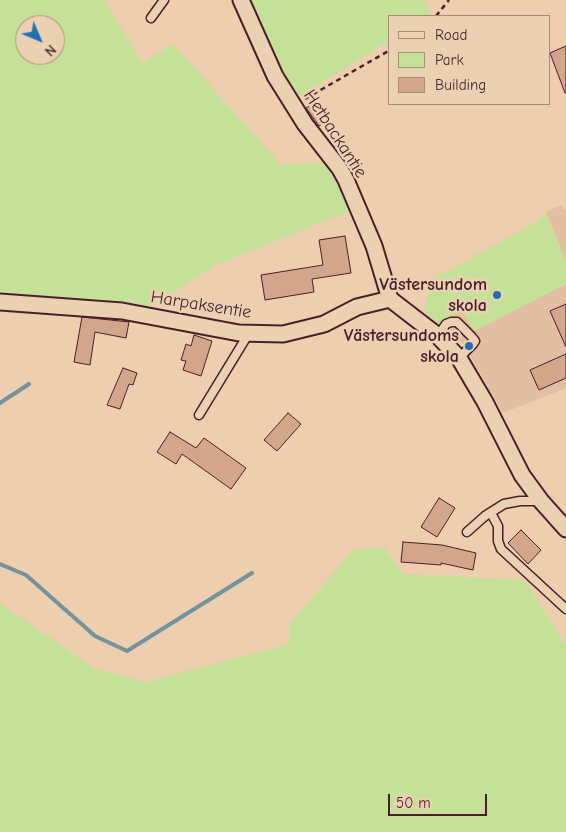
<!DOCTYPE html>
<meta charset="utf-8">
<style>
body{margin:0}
#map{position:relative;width:566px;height:832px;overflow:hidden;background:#edceae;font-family:"Comic Neue",sans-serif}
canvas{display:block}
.legend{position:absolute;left:388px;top:15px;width:162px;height:90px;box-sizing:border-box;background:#ead1b2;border:1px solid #aa8a7c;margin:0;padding:6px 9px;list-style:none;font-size:15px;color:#4a1f2b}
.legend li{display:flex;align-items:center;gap:10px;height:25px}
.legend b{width:25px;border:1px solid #aa8a7c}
.north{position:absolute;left:15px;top:15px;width:50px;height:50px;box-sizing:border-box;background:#ead1b2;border:1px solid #aa8a7c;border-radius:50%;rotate:135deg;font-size:14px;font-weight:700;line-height:20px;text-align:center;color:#4a1f2b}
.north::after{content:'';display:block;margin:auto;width:18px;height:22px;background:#1f6fb2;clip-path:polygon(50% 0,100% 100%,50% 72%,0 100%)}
.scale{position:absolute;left:388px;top:794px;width:99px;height:22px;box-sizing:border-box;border:2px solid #4a1f2b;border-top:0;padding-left:6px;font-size:15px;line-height:18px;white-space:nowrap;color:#4a1f2b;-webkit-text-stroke:4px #ead1b2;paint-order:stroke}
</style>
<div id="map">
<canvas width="566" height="832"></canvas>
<ul class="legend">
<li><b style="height:6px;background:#ead1b2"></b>Road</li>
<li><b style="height:14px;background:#c5e198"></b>Park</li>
<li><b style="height:14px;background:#d3a68c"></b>Building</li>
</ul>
<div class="north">N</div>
<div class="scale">50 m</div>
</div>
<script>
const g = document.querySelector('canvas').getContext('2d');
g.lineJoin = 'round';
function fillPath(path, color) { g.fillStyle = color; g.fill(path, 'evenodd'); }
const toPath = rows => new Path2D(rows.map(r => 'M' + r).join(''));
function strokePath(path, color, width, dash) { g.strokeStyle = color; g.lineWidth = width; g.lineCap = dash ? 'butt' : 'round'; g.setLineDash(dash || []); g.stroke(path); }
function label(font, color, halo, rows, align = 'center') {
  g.font = font + ' "Comic Neue",sans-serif'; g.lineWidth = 5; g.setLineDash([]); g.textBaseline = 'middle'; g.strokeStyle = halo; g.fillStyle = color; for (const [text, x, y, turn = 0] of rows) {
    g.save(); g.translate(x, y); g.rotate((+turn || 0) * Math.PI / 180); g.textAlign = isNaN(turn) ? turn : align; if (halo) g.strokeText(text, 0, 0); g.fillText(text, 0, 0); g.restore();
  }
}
const built = toPath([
 [561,205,566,210,566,388,503,413,464,345,424,311,432,280,538,221,546,212]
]);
const green = toPath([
 [0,0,104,0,142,63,173,44,280,164,328,163,350,211,216,265,145,310,0,296],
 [25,25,55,25,55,55,25,55],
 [252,0,424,0,431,14,427,16,390,16,390,40,296,99,280,72],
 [546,212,566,261,566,284,474,331,462,311,438,323,424,311,432,280,538,221],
 [384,547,403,574,524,580,566,645,566,832,0,832,0,603,94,668,146,682,289,644,290,624,353,550]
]);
const stream = toPath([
 [0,403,29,384],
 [0,564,26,575,95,636,127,651,252,573]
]);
const building = toPath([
 [566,46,566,93,565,93,550,53,566,46],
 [315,102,328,120,319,126,306,108,315,102],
 [345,236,351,273,312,279,314,292,265,300,261,275,323,265,319,240,345,236],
 [566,304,566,347,550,311,566,304],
 [82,317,129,322,126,338,95,332,90,365,74,362,82,317],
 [194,335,212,341,201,376,183,370,186,361,181,360,186,344,191,346,194,335],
 [566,354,566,378,539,390,530,370,566,354],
 [123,368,137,373,133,385,129,384,120,409,107,405,123,368],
 [288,413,301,424,277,451,264,440,288,413],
 [170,432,196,448,204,438,246,468,231,489,182,454,176,464,157,452,170,432],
 [439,498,455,508,437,537,421,527,439,498],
 [521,530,541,550,528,564,508,543,521,530],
 [403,542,442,545,476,553,473,570,441,563,441,565,401,562,403,542]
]);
const path = toPath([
 [436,16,449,0],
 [305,99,390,50]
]);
const service = toPath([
 [151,18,164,0],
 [438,336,446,324,451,322,457,322,471,336,475,341,473,344,459,358],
 [199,415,249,333],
 [491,513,498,526,498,541,501,549,566,609],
 [467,532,485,516,504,504,520,501,541,501]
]);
const minor = toPath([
 [241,0,275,76,305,124,340,169,346,180,374,246,390,299,438,336,459,358,485,402,522,475,541,501,566,529],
 [0,302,122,311,239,333,283,334,324,324,357,307,390,299]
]);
const markers = [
 [497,295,5,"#1f6fb2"],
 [469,346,5,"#1f6fb2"]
];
const streetNames = [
 ["Hetbackantie",335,134,57],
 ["Harpaksentie",201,305,9]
];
const poiNames = [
 ["Västersundom",487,285],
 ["skola",487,306],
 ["Västersundoms",459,336],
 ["skola",459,357]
];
fillPath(built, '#e2bfa2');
fillPath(green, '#c5e198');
strokePath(stream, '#73929b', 4);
fillPath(building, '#d3a68c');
strokePath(building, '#4a1f2b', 1);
strokePath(service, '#4a1f2b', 11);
strokePath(minor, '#4a1f2b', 19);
strokePath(path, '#4a1f2b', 2.5, [5, 4]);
strokePath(service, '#ead1b2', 8);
strokePath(minor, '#ead1b2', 15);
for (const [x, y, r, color] of markers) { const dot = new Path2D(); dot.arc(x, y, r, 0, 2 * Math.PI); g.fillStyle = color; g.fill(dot); strokePath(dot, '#ead1b2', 2); }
label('18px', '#4a1f2b', '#ead1b2', streetNames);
label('bold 18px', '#4a1f2b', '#ead1b2', poiNames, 'right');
</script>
